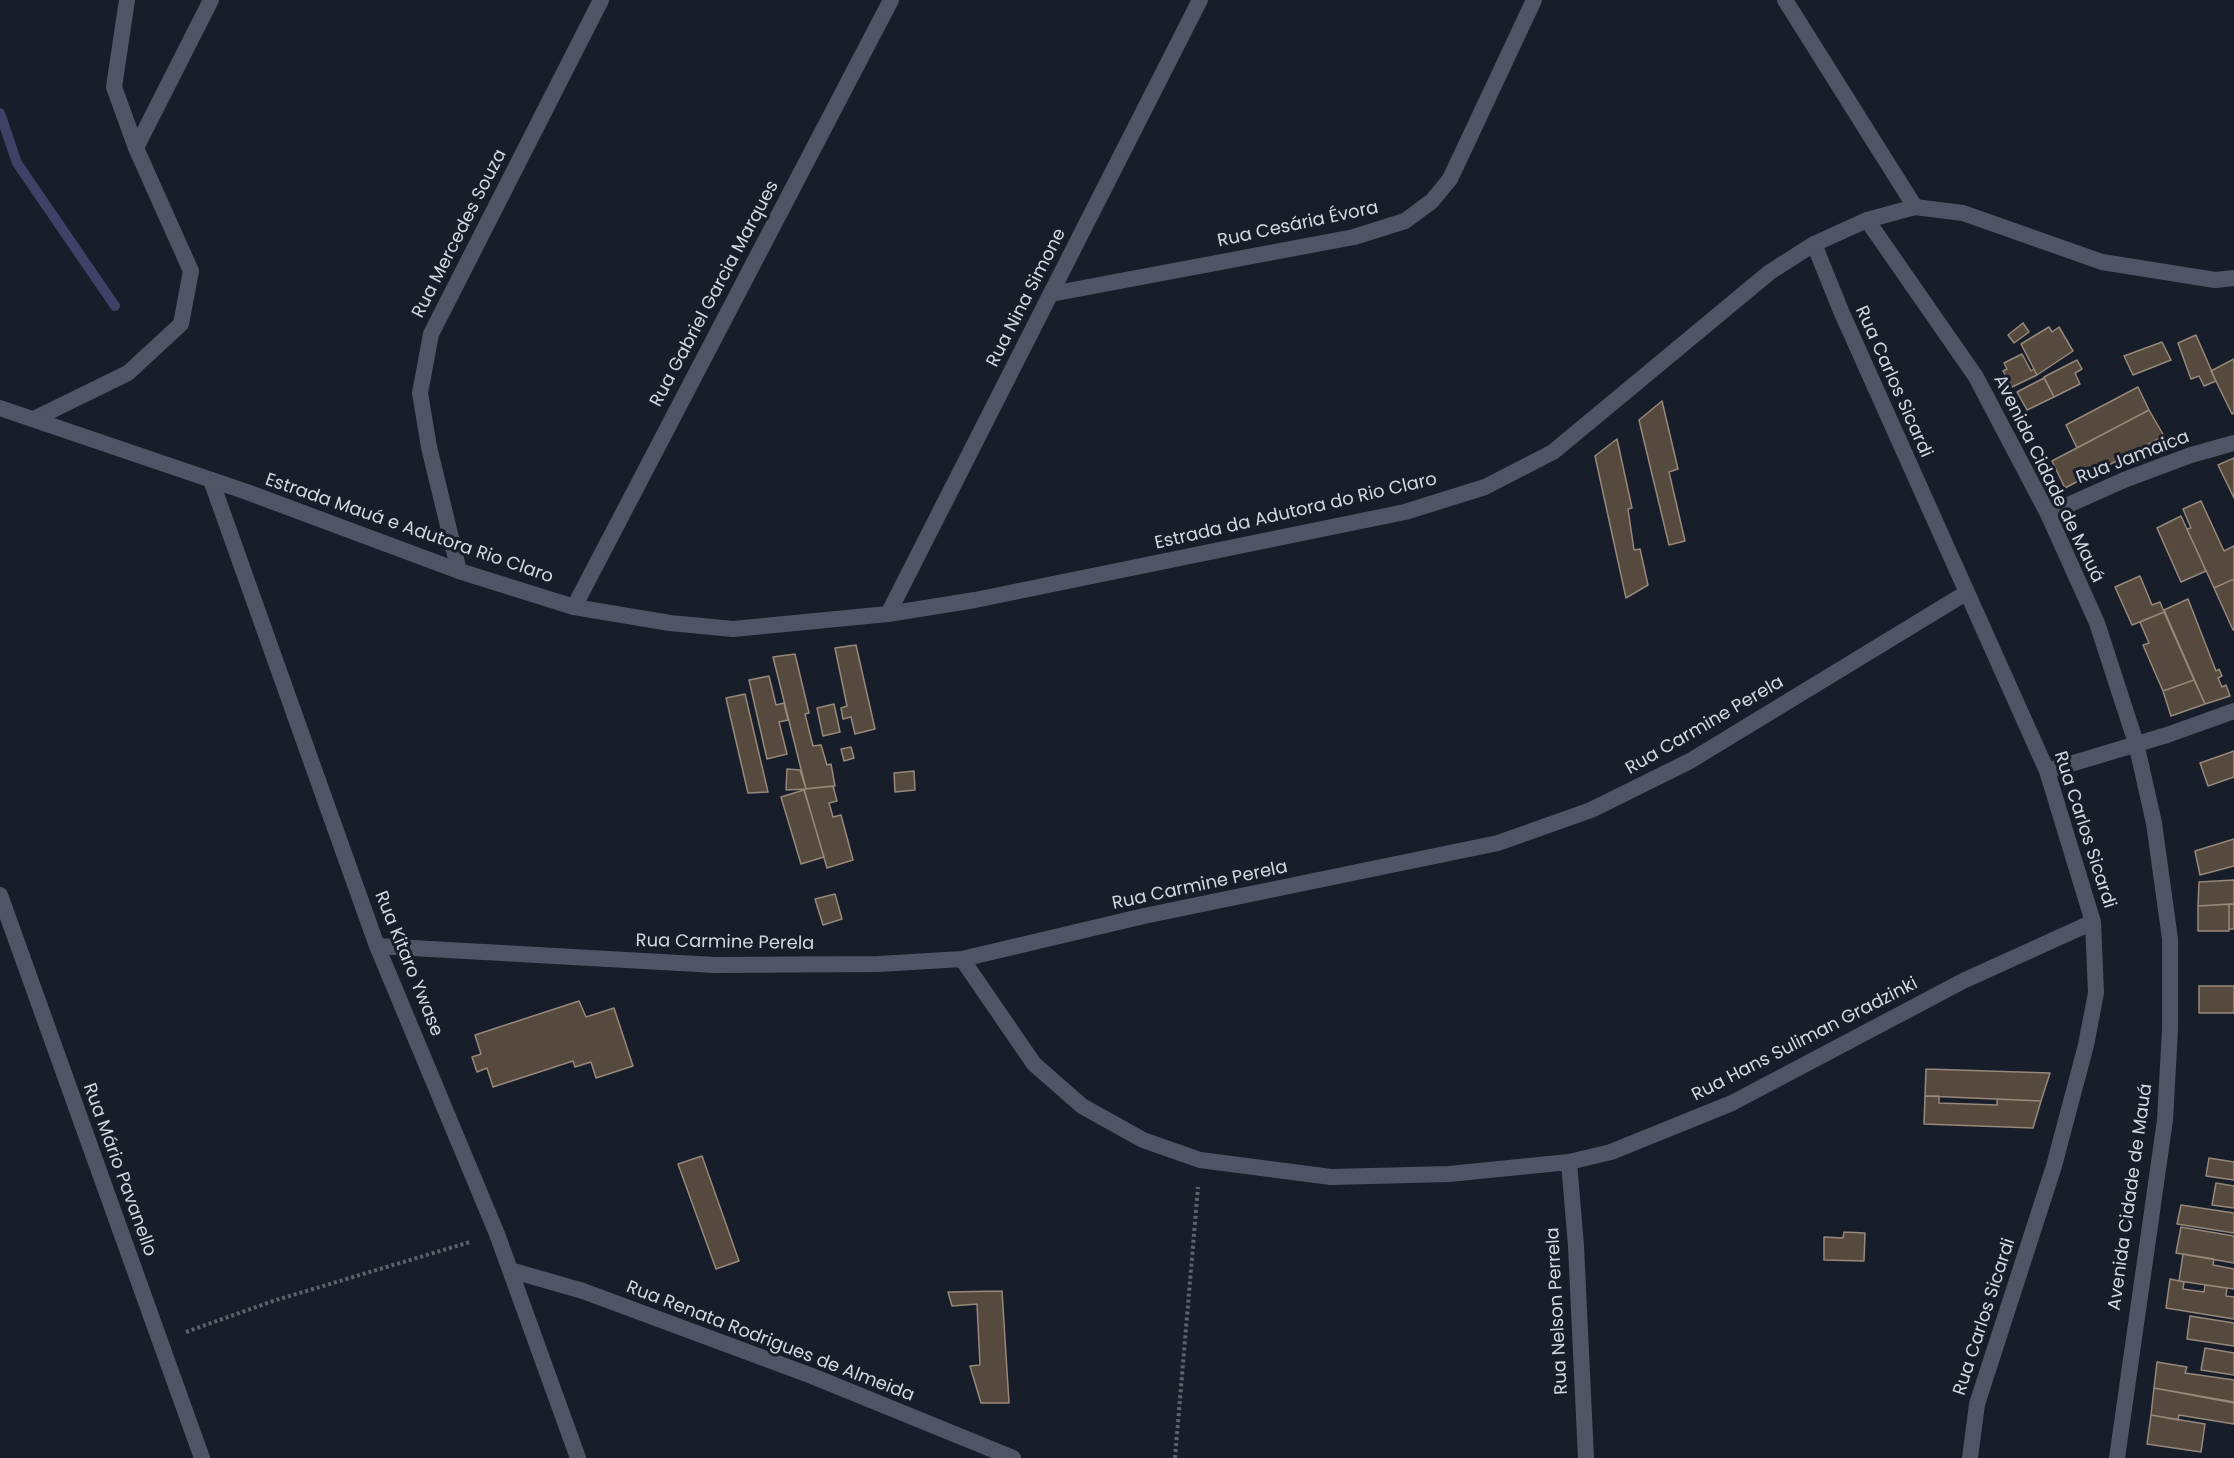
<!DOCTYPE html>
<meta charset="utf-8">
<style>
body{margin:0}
canvas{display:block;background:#181d2a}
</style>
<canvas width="2234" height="1458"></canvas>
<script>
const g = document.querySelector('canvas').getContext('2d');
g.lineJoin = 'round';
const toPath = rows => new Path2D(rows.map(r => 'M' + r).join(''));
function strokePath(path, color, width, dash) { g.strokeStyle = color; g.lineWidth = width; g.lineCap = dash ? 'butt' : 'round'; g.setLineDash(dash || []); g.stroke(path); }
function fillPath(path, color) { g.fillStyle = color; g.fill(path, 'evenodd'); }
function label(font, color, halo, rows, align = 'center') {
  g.font = font + ' Poppins,sans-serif'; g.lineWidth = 6; g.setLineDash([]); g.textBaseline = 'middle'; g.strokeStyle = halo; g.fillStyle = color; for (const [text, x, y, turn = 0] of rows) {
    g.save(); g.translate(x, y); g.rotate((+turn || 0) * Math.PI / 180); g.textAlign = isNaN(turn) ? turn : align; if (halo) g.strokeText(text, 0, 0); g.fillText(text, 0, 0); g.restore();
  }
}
const stream = toPath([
 [0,113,17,163,115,306]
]);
const building = toPath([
 [2023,323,2029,332,2014,343,2008,335,2023,323],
 [2049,327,2052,332,2059,327,2073,351,2037,375,2021,344,2049,327],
 [2196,335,2216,381,2204,386,2199,376,2191,379,2178,343,2196,335],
 [2162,342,2171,360,2133,375,2124,356,2162,342],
 [2022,354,2031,371,2034,369,2037,375,2012,387,2003,371,2007,369,2004,363,2022,354],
 [2234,359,2234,413,2232,414,2211,371,2234,359],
 [2077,360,2082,369,2075,373,2080,384,2054,397,2044,377,2077,360],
 [2044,378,2054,397,2027,410,2017,392,2044,378],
 [2138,387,2149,410,2077,448,2066,425,2138,387],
 [1662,401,1678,469,1669,472,1685,541,1669,545,1639,420,1662,401],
 [2149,410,2164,436,2065,488,2052,461,2149,410],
 [1617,439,1632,508,1628,509,1634,550,1640,549,1648,585,1626,598,1595,456,1617,439],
 [2234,458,2234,498,2218,465,2234,458],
 [2201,501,2224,551,2234,546,2234,579,2214,588,2187,529,2191,528,2183,509,2201,501],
 [2181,516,2206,571,2181,582,2157,528,2181,516],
 [2140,576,2152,605,2160,602,2164,612,2132,625,2115,587,2140,576],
 [2234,579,2234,630,2233,630,2214,588,2234,579],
 [2188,599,2216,671,2219,669,2222,676,2218,678,2222,687,2226,685,2230,696,2205,704,2164,610,2188,599],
 [2164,612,2194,680,2163,691,2143,645,2149,643,2140,622,2164,612],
 [856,645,875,729,855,734,851,717,843,719,841,708,847,706,835,648,856,645],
 [795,654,809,713,805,714,813,746,821,745,827,765,831,764,835,786,806,789,773,657,795,654],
 [769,676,776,705,784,703,788,720,779,722,787,754,767,759,749,680,769,676],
 [2194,680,2205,704,2171,716,2163,691,2194,680],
 [745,694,768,792,748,793,726,698,745,694],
 [834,704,840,732,823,736,817,708,834,704],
 [851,747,854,758,844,761,841,749,851,747],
 [2234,751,2234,777,2208,786,2200,763,2234,751],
 [787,769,800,770,806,789,786,790,787,769],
 [914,771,915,790,895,792,894,773,914,771],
 [833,786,837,801,829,803,833,817,841,815,853,860,827,868,804,789,833,786],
 [804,790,824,857,801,864,781,797,804,790],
 [2234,839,2234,866,2200,875,2195,851,2234,839],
 [2234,880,2234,904,2198,906,2199,882,2234,880],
 [835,894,842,919,823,925,815,899,835,894],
 [2229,904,2229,931,2198,931,2198,906,2229,904],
 [2229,904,2234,904,2234,929,2229,929,2229,904],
 [2199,986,2234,986,2234,1013,2199,1013,2199,986],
 [579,1001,586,1017,614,1008,633,1066,596,1078,591,1062,575,1067,573,1061,493,1087,487,1068,477,1072,472,1057,481,1054,475,1035,579,1001],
 [1926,1069,2050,1073,2041,1101,1925,1096,1926,1069],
 [1925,1096,1939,1096,1939,1103,1997,1105,1997,1099,2041,1101,2033,1128,1924,1124,1925,1096],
 [702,1156,739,1261,716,1269,678,1164,702,1156],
 [2209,1158,2234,1162,2234,1180,2206,1176,2209,1158],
 [2216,1183,2234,1186,2234,1208,2212,1205,2216,1183],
 [2181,1205,2234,1213,2234,1233,2177,1224,2181,1205],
 [2181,1227,2234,1236,2234,1263,2176,1253,2181,1227],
 [1844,1232,1865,1233,1864,1261,1824,1260,1824,1237,1843,1238,1844,1232],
 [2183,1254,2214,1259,2213,1265,2234,1269,2234,1289,2179,1281,2183,1254],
 [2170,1279,2184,1282,2183,1289,2204,1292,2205,1285,2227,1288,2226,1296,2234,1297,2234,1319,2166,1308,2170,1279],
 [1002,1291,1009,1403,981,1403,970,1366,980,1365,977,1304,952,1306,948,1292,1002,1291],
 [2190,1316,2234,1323,2234,1346,2187,1339,2190,1316],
 [2205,1348,2234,1353,2234,1375,2201,1370,2205,1348],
 [2157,1362,2187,1367,2185,1373,2234,1380,2234,1402,2154,1388,2157,1362],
 [2154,1388,2234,1403,2234,1424,2179,1415,2178,1420,2151,1415,2154,1388],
 [2151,1415,2205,1424,2201,1452,2147,1444,2151,1415]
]);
const path = toPath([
 [186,1332,273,1301,470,1242],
 [1175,1458,1198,1187]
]);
const minor = toPath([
 [127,0,114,87,136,148,211,0],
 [1785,0,1915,207],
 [1867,220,1976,377,2048,514,2097,623,2136,743,2154,823,2170,939,2170,1030,2165,1120,2117,1458],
 [1814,244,1841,311,2047,771,2093,922,2096,993,2086,1045,2054,1166,1977,1404,1970,1458],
 [1051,294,1354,237,1405,221,1432,201,1450,179,1534,0],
 [34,419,128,373,181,324,191,271,136,148],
 [211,480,377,946,497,1234,578,1458],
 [2048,514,2124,480,2191,455,2234,443],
 [459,571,429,447,420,393,431,334,601,0],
 [574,607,891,0],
 [888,614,1200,0],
 [2047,771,2167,735,2234,711],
 [0,895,202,1458],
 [377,946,715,965,879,964,962,959,1144,916,1498,843,1591,810,1690,761,1966,593],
 [962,959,1034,1064,1082,1106,1143,1140,1200,1160,1331,1177,1449,1174,1569,1162,1611,1152,1732,1103,1963,981,2093,922],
 [1569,1162,1576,1246,1586,1458],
 [510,1270,583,1291,812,1376,1013,1458]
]);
const secondary = toPath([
 [0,408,247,492,459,571,574,607,670,623,733,629,888,614,975,600,1405,512,1485,487,1553,452,1770,272,1814,244,1867,220,1915,207,1963,213,2102,262,2215,280,2234,278]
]);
const streetNames = [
 ["Rua Cesária Évora",1298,225,-12],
 ["Rua Mercedes Souza",460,234,-63],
 ["Rua Gabriel Garcia Marques",715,294,-62],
 ["Rua Nina Simone",1027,298,-63],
 ["Rua Carlos Sicardi",1893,382,66],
 ["Rua Jamaica",2133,458,-21],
 ["Avenida Cidade de Mauá",2048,479,64],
 ["Estrada da Adutora do Rio Claro",1296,512,-13],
 ["Estrada Mauá e Adutora Rio Claro",409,529,19],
 ["Rua Carmine Perela",1705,726,-30],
 ["Rua Carlos Sicardi",2084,830,72],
 ["Rua Carmine Perela",1200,886,-12],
 ["Rua Carmine Perela",725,943,1],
 ["Rua Kitaro Ywase",408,964,68],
 ["Rua Hans Suliman Gradzinki",1805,1040,-27],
 ["Rua Mário Pavanello",119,1170,70],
 ["Avenida Cidade de Mauá",2131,1197,-82],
 ["Rua Nelson Perrela",1558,1311,-93],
 ["Rua Carlos Sicardi",1985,1317,-72],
 ["Rua Renata Rodrigues de Almeida",770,1342,21]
];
strokePath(stream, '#414067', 10);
fillPath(building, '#56493d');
strokePath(building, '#96887b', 1.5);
strokePath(path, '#5d626d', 4, [3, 3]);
strokePath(minor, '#4f5564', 16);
strokePath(secondary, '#4f5564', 16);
label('18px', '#d3d7e0', '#181d2a', streetNames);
</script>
